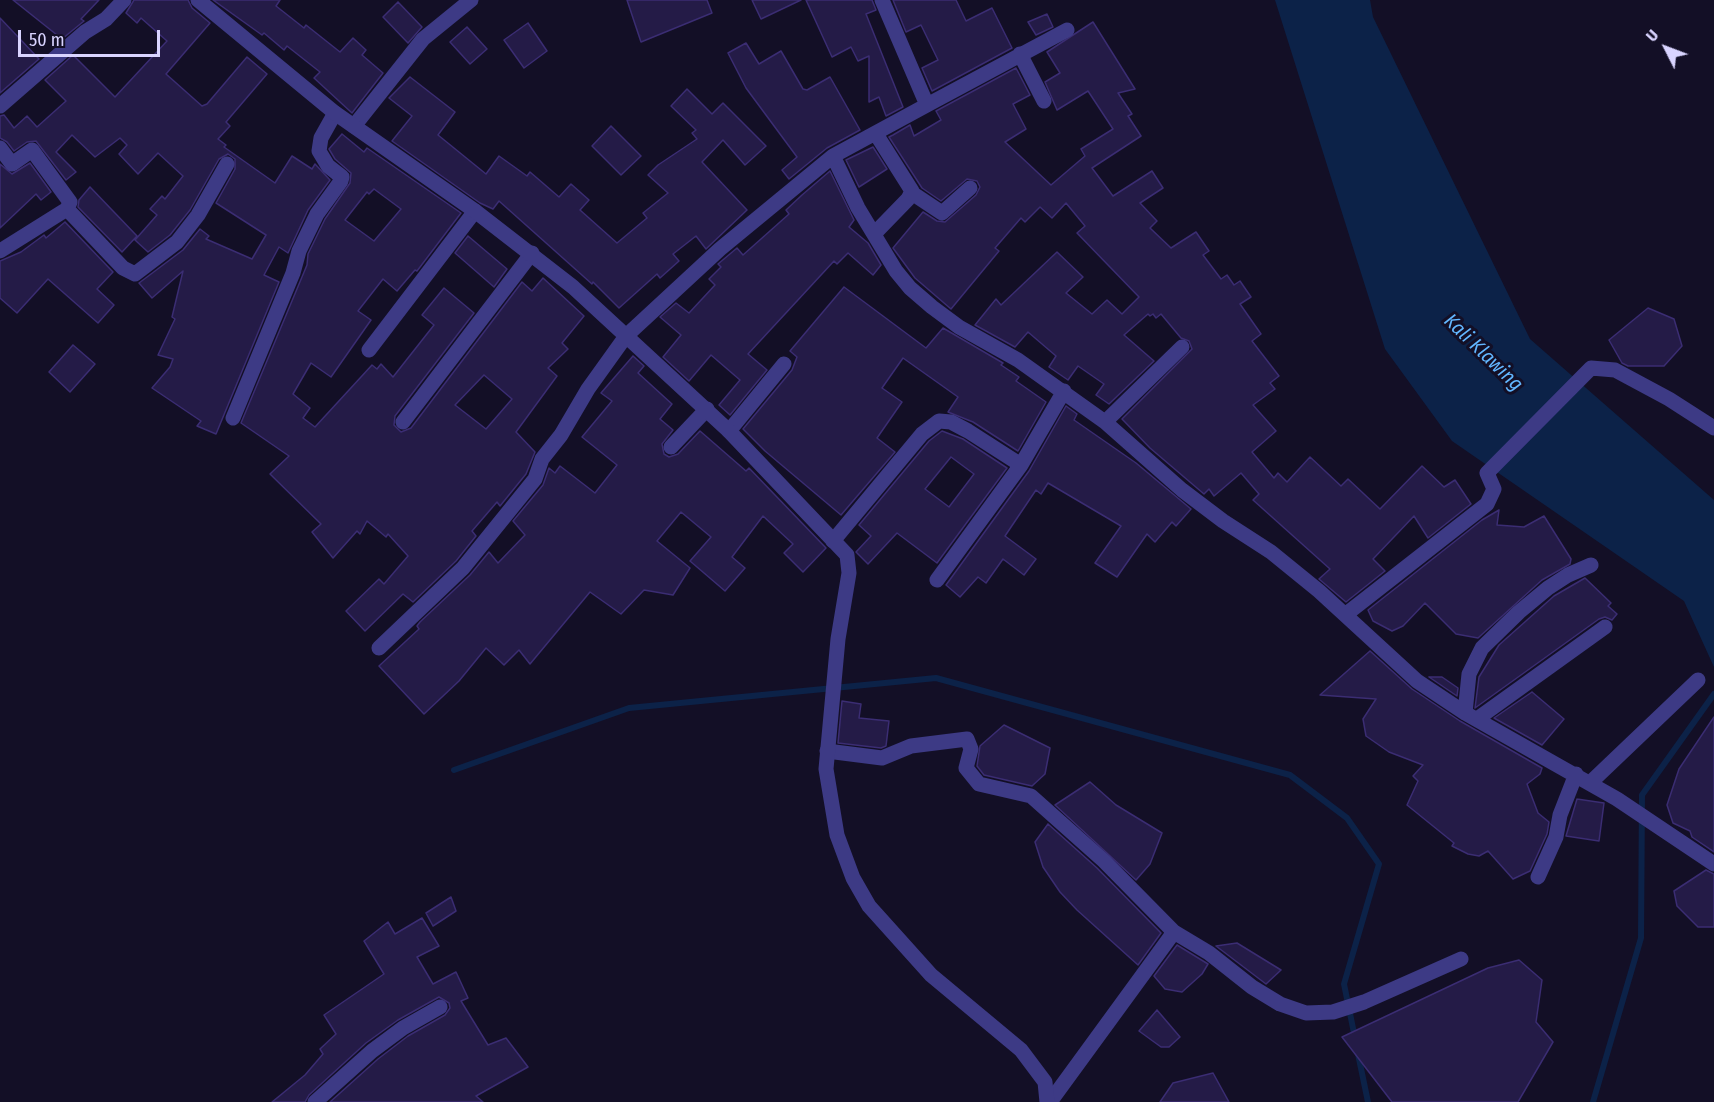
<!DOCTYPE html>
<style>
body{margin:0}
#map{position:relative;width:1714px;height:1102px;overflow:hidden;background:#130f26;font-family:"Fira Sans Condensed",sans-serif}
canvas{display:block}
.north{position:absolute;left:1636px;top:18px;width:60px;height:60px;-webkit-text-stroke:4px #130f26;paint-order:stroke;rotate:312deg;font-size:16px;font-weight:700;line-height:24px;text-align:center;color:#d9d4ff}
.north::after{content:'';display:block;margin:auto;width:21px;height:27px;background:#d9d4ff;clip-path:polygon(50% 0,100% 100%,50% 72%,0 100%)}
.scale{position:absolute;left:18px;top:30px;width:142px;height:27px;box-sizing:border-box;border:3px solid #d9d4ff;border-top:0;padding-left:8px;font-size:18px;line-height:21px;white-space:nowrap;color:#d9d4ff;-webkit-text-stroke:4px #130f26;paint-order:stroke}
</style>
<div id="map">
<canvas width="1714" height="1102"></canvas>
<div class="north">U</div>
<div class="scale">50 m</div>
</div>
<script>
const g = document.querySelector('canvas').getContext('2d');
g.lineJoin = 'round';
function fillPath(path, color) { g.fillStyle = color; g.fill(path, 'evenodd'); }
const toPath = rows => new Path2D(rows.map(r => 'M' + r).join(''));
function strokePath(path, color, width, dash) { g.strokeStyle = color; g.lineWidth = width; g.lineCap = dash ? 'butt' : 'round'; g.setLineDash(dash || []); g.stroke(path); }
function label(font, color, halo, rows, align = 'center') {
  g.font = font + ' "Fira Sans Condensed",sans-serif'; g.lineWidth = 6; g.setLineDash([]); g.textBaseline = 'middle'; g.strokeStyle = halo; g.fillStyle = color; for (const [text, x, y, turn = 0] of rows) {
    g.save(); g.translate(x, y); g.rotate((+turn || 0) * Math.PI / 180); g.textAlign = isNaN(turn) ? turn : align; if (halo) g.strokeText(text, 0, 0); g.fillText(text, 0, 0); g.restore();
  }
}
const water = toPath([
 [1275,0,1370,0,1373,17,1530,339,1714,500,1714,667,1684,601,1452,441,1385,349]
]);
const stream = toPath([
 [454,770,629,708,936,678,1290,775,1347,818,1379,864,1344,984,1355,1038],
 [1358,1054,1368,1102],
 [1593,1102,1641,938,1642,795,1714,694]
]);
const building = toPath([
 [13,0,99,0,81,19,84,21,62,39,13,0],
 [134,0,188,0,192,8,210,23,166,74,202,106,207,104,247,57,267,74,226,122,230,126,218,139,226,145,224,147,275,183,292,156,312,169,315,164,330,180,308,210,288,253,279,247,264,275,279,282,216,434,197,426,201,421,152,388,170,367,173,359,158,355,175,319,172,317,183,271,152,298,139,283,183,250,200,229,209,236,206,239,252,259,266,235,216,203,235,169,235,159,228,154,219,159,190,210,170,235,148,252,135,240,157,215,150,209,162,196,165,199,183,176,158,153,138,174,119,154,127,145,120,138,95,157,72,135,56,152,76,172,66,180,36,141,27,142,14,151,7,142,0,138,0,116,4,115,14,128,27,116,37,127,66,101,45,80,73,55,115,97,167,41,141,18,137,23,126,13,134,0],
 [213,0,280,0,276,6,304,28,306,25,340,52,353,38,366,50,362,55,383,73,352,113,314,78,320,72,287,46,284,50,264,33,262,35,213,0],
 [627,0,707,0,712,13,641,42,627,0],
 [752,0,801,0,761,19,752,0],
 [806,0,872,0,876,10,866,14,903,107,886,116,879,97,869,102,869,56,858,61,851,47,832,57,806,0],
 [893,0,956,0,966,21,992,8,1012,48,932,91,922,68,938,60,921,25,906,32,893,0],
 [398,2,422,27,408,43,383,17,398,2],
 [1047,14,1053,27,1036,35,1028,22,1047,14],
 [0,18,39,59,0,93,0,18],
 [1093,22,1135,89,1118,93,1132,114,1128,116,1141,136,1092,168,1113,196,1152,171,1163,188,1140,203,1157,221,1150,228,1171,248,1196,232,1209,251,1203,255,1221,279,1227,275,1234,285,1240,281,1251,297,1240,304,1261,334,1252,341,1279,376,1270,383,1275,389,1253,405,1276,431,1252,452,1274,478,1278,473,1287,482,1310,457,1341,486,1348,479,1380,509,1422,466,1444,487,1455,480,1471,504,1428,538,1414,516,1373,559,1385,571,1346,602,1319,579,1330,569,1253,500,1259,494,1241,473,1214,496,1209,489,1204,494,1150,448,1122,419,1192,349,1189,341,1181,338,1161,314,1156,318,1153,314,1150,316,1148,314,1124,335,1154,361,1109,404,1096,395,1104,384,1078,366,1068,380,1049,367,1056,356,1028,332,1015,347,975,325,996,299,1001,305,1057,252,1083,277,1066,293,1092,314,1107,300,1122,314,1139,297,1077,233,1085,226,1066,203,1052,218,1040,207,1025,222,1021,218,995,248,999,251,951,309,915,278,893,248,923,212,937,221,945,222,976,195,980,187,977,181,967,179,941,201,922,188,889,137,893,135,910,125,914,136,941,120,936,111,1016,68,1030,95,1013,104,1026,129,1005,142,1051,185,1085,156,1081,149,1113,129,1088,91,1057,110,1045,82,1060,73,1047,52,1093,22],
 [528,23,547,51,524,68,504,40,528,23],
 [467,27,487,49,470,64,450,42,467,27],
 [746,43,759,64,781,51,803,89,807,90,830,77,860,130,827,148,789,179,782,170,797,157,746,88,728,53,746,43],
 [410,77,455,112,438,135,486,174,499,156,527,176,530,172,559,197,571,184,589,200,580,210,617,243,647,218,643,213,668,193,648,175,658,165,697,139,692,133,696,130,671,106,687,89,712,114,723,103,766,146,745,165,723,140,702,162,747,210,706,249,696,236,673,254,679,261,660,278,657,274,619,308,593,282,592,284,499,201,493,209,480,203,392,141,412,116,389,98,410,77],
 [611,126,641,156,621,175,592,146,611,126],
 [342,134,364,152,367,148,461,213,417,271,415,270,397,291,383,279,358,311,371,320,331,377,311,363,293,394,310,408,303,418,315,427,372,365,377,369,381,364,393,377,434,325,422,315,444,288,474,313,395,416,394,425,401,432,411,428,522,282,532,291,543,278,584,316,562,343,568,349,548,368,557,376,516,432,535,452,526,474,500,506,497,502,472,531,476,536,456,561,413,602,403,594,365,631,346,611,379,579,384,584,408,556,388,534,386,537,367,521,360,534,357,531,333,558,312,532,321,524,270,474,289,456,241,423,307,265,308,254,325,219,350,183,351,173,335,159,329,149,342,134],
 [374,189,401,209,374,241,345,220,367,192,369,194,374,189],
 [484,375,512,399,486,429,455,405,484,375],
 [873,147,887,169,859,187,846,160,873,147],
 [30,163,51,192,41,200,36,194,0,228,0,164,12,174,30,163],
 [830,171,854,220,849,227,868,243,881,265,873,275,848,253,837,264,834,261,748,354,767,370,730,415,719,405,740,380,711,355,689,381,663,357,681,335,660,317,676,303,689,313,715,285,709,279,721,267,718,264,737,248,743,255,789,214,786,210,802,195,830,171],
 [90,187,137,236,122,252,78,207,79,200,90,187],
 [65,222,113,272,97,289,114,305,98,323,48,279,17,313,0,298,0,261,21,252,44,235,46,238,65,222],
 [468,236,507,269,494,287,455,253,468,236],
 [844,287,926,348,943,328,1003,363,1001,365,1019,377,1016,381,1046,402,1018,451,973,422,948,412,958,397,903,358,882,388,902,402,877,438,895,452,841,515,765,451,743,429,792,370,797,357,790,351,844,287],
 [1648,308,1674,319,1682,346,1664,366,1628,366,1622,363,1609,340,1648,308],
 [73,345,95,364,70,392,49,372,73,345],
 [633,356,644,366,638,373,672,404,660,419,673,430,662,444,664,454,669,457,678,454,700,431,746,471,749,468,826,548,803,572,784,553,793,544,763,516,732,557,745,568,725,591,690,561,711,537,681,512,657,541,690,568,673,595,644,590,621,614,590,592,530,664,519,650,504,665,486,648,459,681,424,714,379,666,419,629,417,626,420,622,470,575,489,552,498,563,525,535,513,521,543,485,549,468,555,473,560,466,595,493,617,465,582,437,612,401,601,393,633,356],
 [1066,406,1077,414,1074,420,1136,463,1191,509,1176,526,1172,522,1155,542,1147,534,1117,577,1095,563,1121,526,1048,483,1041,494,1036,490,1005,536,1036,559,1024,575,1003,559,986,583,978,577,960,597,946,585,1029,471,1066,406],
 [942,431,963,439,1007,468,937,563,897,533,868,564,856,552,871,536,859,525,929,441,942,431],
 [951,457,974,474,949,507,925,489,951,457],
 [1499,510,1497,525,1524,527,1544,516,1571,559,1570,564,1542,580,1478,638,1456,634,1425,603,1403,626,1392,631,1373,621,1368,610,1482,520,1499,510],
 [1585,578,1611,603,1608,606,1617,614,1612,620,1605,617,1599,619,1475,708,1479,677,1499,645,1554,596,1585,578],
 [1370,651,1412,689,1460,721,1542,768,1540,774,1527,784,1538,813,1549,822,1547,834,1530,871,1513,879,1488,851,1479,856,1468,854,1452,846,1454,843,1407,805,1418,781,1413,776,1423,765,1389,752,1366,736,1363,719,1376,699,1320,695,1370,651],
 [1429,677,1442,677,1458,688,1457,696,1429,677],
 [1532,692,1564,719,1542,745,1494,718,1532,692],
 [842,701,861,704,859,718,889,721,886,746,881,748,838,743,842,701],
 [1714,717,1714,852,1692,837,1690,831,1673,823,1667,805,1679,769,1714,717],
 [1004,725,1050,748,1045,774,1032,786,984,775,977,766,980,746,1004,725],
 [1090,782,1116,805,1162,833,1150,864,1136,880,1055,805,1090,782],
 [1577,799,1604,803,1599,841,1566,836,1577,799],
 [1048,824,1097,868,1161,933,1138,965,1077,910,1060,892,1043,867,1035,842,1048,824],
 [1706,870,1714,874,1714,927,1698,927,1677,906,1674,891,1706,870],
 [451,897,456,911,433,926,426,913,451,897],
 [422,918,439,946,417,957,433,984,456,972,468,998,461,1001,488,1045,506,1038,528,1067,476,1096,483,1102,330,1102,378,1059,408,1036,445,1015,450,1008,449,1003,439,997,398,1020,366,1043,309,1095,305,1102,272,1102,305,1075,323,1054,320,1049,336,1034,324,1015,384,974,364,941,388,922,395,934,422,918],
 [1237,943,1281,970,1266,984,1216,946,1237,943],
 [1177,945,1208,964,1202,974,1182,992,1165,989,1154,976,1177,945],
 [1519,960,1542,980,1536,1022,1553,1042,1518,1102,1392,1102,1342,1037,1488,968,1519,960],
 [1157,1010,1180,1037,1169,1047,1161,1047,1139,1031,1157,1010],
 [1213,1073,1229,1102,1160,1102,1173,1083,1213,1073]
]);
const minor = toPath([
 [1020,54,1044,101],
 [927,105,1067,30],
 [0,106,85,32,106,19,124,0],
 [354,126,423,39,471,0],
 [0,148,12,164,32,150,70,202,67,209,123,268,135,274,177,242,198,215,227,164],
 [833,156,927,105,882,0],
 [912,193,942,213,970,188],
 [875,233,908,199,912,191,876,134],
 [0,251,67,209],
 [369,350,475,211],
 [233,418,293,273,299,251,317,214,341,181,342,177,328,166,319,151,321,138,335,113],
 [403,422,532,253],
 [1105,422,1182,347],
 [729,431,784,364],
 [671,447,707,409],
 [833,541,922,434,939,421,951,422,968,431,1021,465],
 [937,580,1021,465,1064,391],
 [1345,615,1487,504,1494,489,1487,473,1591,368,1615,370,1669,399,1714,428],
 [379,648,463,568,535,479,542,459,561,435,588,389,626,336,720,249,833,156,858,208,896,271,910,288,932,307,959,327,1018,360,1105,422,1182,490,1223,521,1271,552,1319,591,1417,681,1465,713,1617,799,1714,864],
 [1465,713,1469,674,1482,648,1519,612,1548,588,1568,575,1591,565],
 [1477,719,1605,627],
 [827,751,882,758,911,746,967,739,971,749,966,768,979,784,1031,796,1104,861,1174,932,1050,1102],
 [1590,783,1698,680],
 [1538,877,1556,837,1560,815,1576,774],
 [1174,932,1209,953,1252,987,1280,1004,1306,1013,1333,1012,1364,1002,1461,959],
 [315,1102,372,1051,403,1028,440,1007]
]);
const tertiary = toPath([
 [198,0,335,113,475,211,573,287,729,431,847,555,849,573,838,639,826,769,837,835,853,878,869,906,931,975,1021,1050,1045,1082,1047,1102]
]);
const waterNames = [
 ["Kali Klawing",1483,353,44]
];
fillPath(water, '#0c2248');
strokePath(stream, '#0c2248', 6);
fillPath(building, '#241b47');
strokePath(building, '#3b2d73', 1.5);
strokePath(minor, '#3d3a85', 15);
strokePath(tertiary, '#3d3a85', 15);
label('italic 20px', '#62b6ff', '#130f26', waterNames);
</script>
